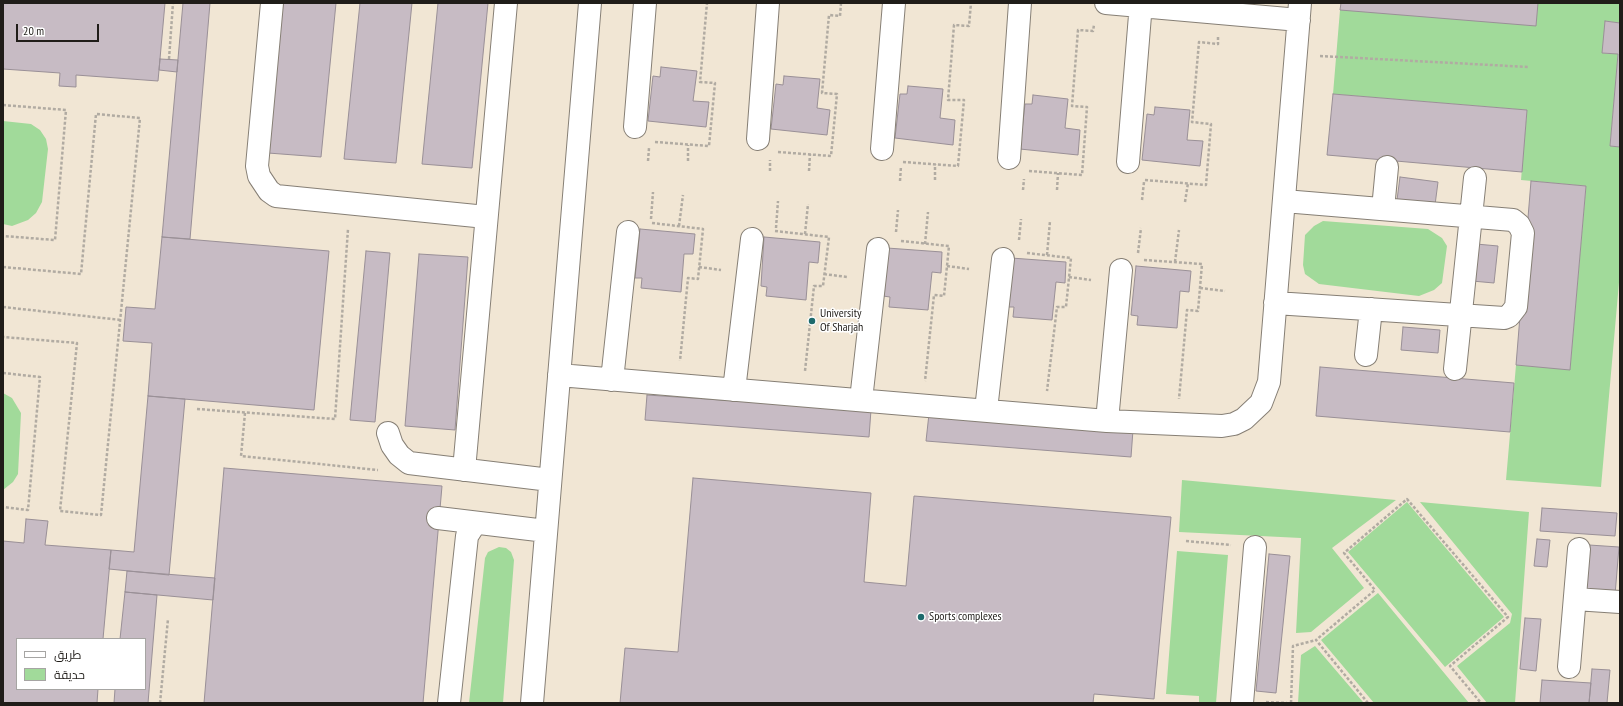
<!DOCTYPE html>
<meta charset="utf-8">
<style>
body{margin:0}
#map{position:relative;width:1623px;height:706px;overflow:hidden;background:#fbf4e8;font-family:"PT Sans Narrow",Cairo,sans-serif}
canvas{display:block}
.frame{position:absolute;inset:0;border:4px solid #201d19;pointer-events:none}
.legend{position:absolute;left:16px;top:638px;width:130px;height:52px;box-sizing:border-box;background:#fff;border:1px solid #a6a5a3;margin:0;padding:5px 7px;list-style:none;font-size:12px;color:#201d19}
.legend li{display:flex;align-items:center;gap:8px;height:20px}
.legend b{width:20px;border:1px solid #a6a5a3}
.scale{position:absolute;left:16px;top:24px;width:83px;height:18px;box-sizing:border-box;border:2px solid #201d19;border-top:0;padding-left:5px;font-size:12px;line-height:14px;white-space:nowrap;color:#201d19;-webkit-text-stroke:3px #fff;paint-order:stroke}
</style>
<div id="map">
<canvas width="1623" height="706"></canvas>
<div class="frame"></div>
<ul class="legend">
<li><b style="height:5px;background:#fff"></b>طريق</li>
<li><b style="height:11px;background:#a1da9a"></b>حديقة</li>
</ul>
<div class="scale">20 m</div>
</div>
<script>
const g = document.querySelector('canvas').getContext('2d');
g.lineJoin = 'round';
function fillPath(path, color) { g.fillStyle = color; g.fill(path, 'evenodd'); }
const toPath = rows => new Path2D(rows.map(r => 'M' + r).join(''));
function strokePath(path, color, width, dash) { g.strokeStyle = color; g.lineWidth = width; g.lineCap = dash ? 'butt' : 'round'; g.setLineDash(dash || []); g.stroke(path); }
function label(font, color, halo, rows, align = 'center') {
  g.font = font + ' "PT Sans Narrow",sans-serif'; g.lineWidth = 3; g.setLineDash([]); g.textBaseline = 'middle'; g.strokeStyle = halo; g.fillStyle = color; for (const [text, x, y, turn = 0] of rows) {
    g.save(); g.translate(x, y); g.rotate((+turn || 0) * Math.PI / 180); g.textAlign = isNaN(turn) ? turn : align; if (halo) g.strokeText(text, 0, 0); g.fillText(text, 0, 0); g.restore();
  }
}
const built = toPath([
 [3,3,1620,3,1620,703,3,703],
 [17,639,145,639,145,689,17,689]
]);
const green = toPath([
 [1538,3,1620,3,1620,23,1606,21,1603,53,1618,54,1610,146,1620,147,1620,271,1601,487,1506,480,1516,365,1570,369,1586,186,1521,180,1527,110,1333,94,1340,10],
 [3,121,31,124,40,130,46,139,48,149,42,202,36,213,28,220,12,226,3,224],
 [1323,221,1428,229,1442,238,1447,246,1442,283,1434,290,1419,296,1319,284,1305,274,1303,265,1305,235,1314,226],
 [3,393,12,398,21,413,18,474,13,482,3,490],
 [1182,480,1396,500,1332,548,1364,588,1311,632,1296,633,1301,538,1179,532],
 [1407,502,1504,617,1445,667,1348,552],
 [1420,502,1529,512,1515,703,1487,703,1457,666,1510,623,1512,614],
 [499,547,506,548,511,552,514,560,503,703,469,703,485,558,488,552],
 [1177,551,1228,555,1216,703,1199,703,1199,696,1166,694],
 [1378,593,1469,703,1374,703,1321,640],
 [1315,646,1363,702,1362,703,1298,703,1301,655]
]);
const building = toPath([
 [3,3,165,3,158,81,76,75,76,87,59,86,60,73,3,69,3,3],
 [183,3,210,3,190,239,162,237,183,3],
 [283,3,336,3,321,157,268,153,283,3],
 [360,3,412,3,396,163,344,159,360,3],
 [438,3,488,3,472,168,422,164,438,3],
 [1341,3,1538,3,1536,26,1340,10,1341,3],
 [1605,21,1620,23,1620,147,1610,146,1618,54,1602,53,1605,21],
 [160,59,178,60,177,72,159,70,160,59],
 [661,67,697,71,693,101,709,102,706,127,648,121,653,76,660,77,661,67],
 [784,76,820,79,817,108,830,110,827,135,771,129,776,84,783,85,784,76],
 [908,86,943,89,940,118,955,120,953,145,895,138,900,94,907,94,908,86],
 [1333,94,1527,110,1522,172,1327,155,1333,94],
 [1033,95,1068,99,1065,128,1080,130,1078,155,1020,149,1025,104,1032,104,1033,95],
 [1155,107,1190,110,1187,140,1203,141,1200,166,1142,160,1147,114,1154,115,1155,107],
 [1400,177,1438,182,1435,205,1397,200,1400,177],
 [1531,181,1586,186,1570,370,1516,365,1531,181],
 [640,229,695,234,693,254,684,254,681,292,641,288,642,278,635,278,640,229],
 [162,237,329,251,314,410,148,396,152,343,123,341,126,307,155,309,162,237],
 [764,237,820,242,818,263,809,262,806,300,766,296,767,287,761,286,764,237],
 [1476,244,1498,246,1494,283,1472,281,1476,244],
 [887,248,942,252,941,273,932,272,928,310,889,307,890,297,883,296,887,248],
 [366,251,390,253,375,422,350,420,366,251],
 [419,254,468,257,455,430,405,426,419,254],
 [1011,258,1066,262,1065,283,1056,282,1052,320,1013,317,1014,307,1007,307,1011,258],
 [1136,266,1191,271,1189,292,1180,291,1177,328,1137,325,1138,316,1131,315,1136,266],
 [1403,327,1440,330,1438,353,1401,350,1403,327],
 [1320,367,1514,383,1510,432,1316,416,1320,367],
 [647,395,871,410,869,437,645,420,647,395],
 [148,396,185,399,169,575,109,569,111,550,134,552,148,396],
 [929,414,1133,430,1131,457,926,441,929,414],
 [224,468,442,486,423,703,204,703,224,468],
 [693,478,871,493,864,582,906,586,914,496,1171,517,1154,699,1094,694,1093,703,620,703,625,648,678,652,693,478],
 [1542,508,1617,513,1615,536,1540,531,1542,508],
 [26,519,48,521,45,545,111,550,103,639,17,639,17,689,98,689,97,703,3,703,3,541,24,543,26,519],
 [1537,539,1550,540,1547,567,1534,566,1537,539],
 [1589,545,1619,547,1615,595,1585,593,1589,545],
 [1269,554,1290,556,1276,693,1256,691,1269,554],
 [127,571,215,578,213,600,125,592,127,571],
 [125,592,157,595,148,703,114,703,115,689,145,689,145,639,120,639,125,592],
 [1525,618,1541,619,1536,671,1520,669,1525,618],
 [1592,669,1610,670,1607,703,1589,703,1592,669],
 [1542,680,1591,683,1589,703,1540,703,1542,680]
]);
const path = toPath([
 [1320,56,1529,67],
 [169,59,173,3],
 [3,105,66,110,55,240,3,236],
 [655,142,709,146,715,83,700,82,707,3],
 [778,152,831,156,837,94,822,93,829,15,840,16,841,3],
 [648,161,649,148],
 [688,161,688,145],
 [903,162,958,166,964,100,948,100,954,25,969,26,971,3],
 [770,171,770,160],
 [809,171,810,154],
 [1029,171,1082,175,1087,107,1072,106,1078,30,1093,31,1094,25],
 [935,180,935,164],
 [1145,180,1206,185,1211,124,1192,122,1199,42,1218,44,1218,37],
 [900,181,901,166],
 [1023,190,1024,179],
 [1057,190,1058,173],
 [1142,200,1144,182],
 [1185,202,1188,183],
 [651,219,653,192],
 [652,223,703,229,698,279,688,278,680,361],
 [679,226,683,195],
 [776,228,778,201],
 [775,231,829,237,823,286,814,286,805,371],
 [896,232,898,210],
 [805,234,808,204],
 [1019,240,1021,219],
 [901,241,949,246,944,296,934,295,925,381],
 [925,244,928,212],
 [1027,253,1071,258,1066,307,1057,307,1047,391],
 [1138,253,1141,228],
 [1047,255,1050,221],
 [1144,260,1202,264,1198,311,1187,310,1179,399],
 [1175,262,1179,230],
 [947,266,969,269],
 [3,267,81,274,96,114,140,118,101,515,60,511,77,343,3,337],
 [699,267,721,270],
 [824,274,847,277],
 [1069,277,1091,280],
 [1200,288,1225,291],
 [3,307,121,320],
 [3,373,40,377,28,510,3,507],
 [197,409,335,419,348,229],
 [245,413,241,456,378,470],
 [1186,541,1231,545],
 [1266,702,1287,703],
 [160,703,168,619],
 [1291,703,1293,646,1316,640],
 [1368,703,1316,640,1375,590,1344,553,1407,499,1508,617,1450,666,1481,703]
]);
const minor = toPath([
 [272,3,257,166,259,176,269,191,276,196,486,217],
 [1106,3,1299,20],
 [635,127,645,3],
 [758,139,768,3],
 [882,149,894,3],
 [1009,158,1020,3],
 [1128,162,1141,3],
 [1383,209,1387,167],
 [1275,303,1504,318,1509,316,1516,307,1523,233,1519,225,1513,220,1284,201],
 [1366,355,1371,309],
 [1455,369,1475,178],
 [559,375,1107,421,1222,426,1234,424,1244,419,1261,403,1269,382,1300,3],
 [612,380,628,232],
 [734,390,752,239],
 [861,400,878,249],
 [986,410,1003,259],
 [1107,421,1121,270],
 [388,433,392,445,399,455,409,463,550,480],
 [464,470,506,3],
 [438,518,546,531],
 [1575,599,1620,602],
 [1569,667,1579,549],
 [449,703,467,536,474,525,480,523],
 [532,703,590,3],
 [1242,703,1255,547]
]);
const markers = [
 [812,321,4,"#1d6a6c"],
 [921,617,4,"#1d6a6c"]
];
const poiNames = [
 ["University",820,314],
 ["Of Sharjah",820,328],
 ["Sports complexes",929,617]
];
fillPath(built, '#f1e6d4');
fillPath(green, '#a1da9a');
fillPath(building, '#c7bbc4');
strokePath(building, '#9a9097', 1);
strokePath(minor, '#867f75', 24);
strokePath(path, '#b1aba2', 2.5, [3, 2]);
strokePath(minor, '#fff', 22);
for (const [x, y, r, color] of markers) { const dot = new Path2D(); dot.arc(x, y, r, 0, 2 * Math.PI); g.fillStyle = color; g.fill(dot); strokePath(dot, '#fff', 1.5); }
label('12px', '#201d19', '#fff', poiNames, 'left');
</script>
